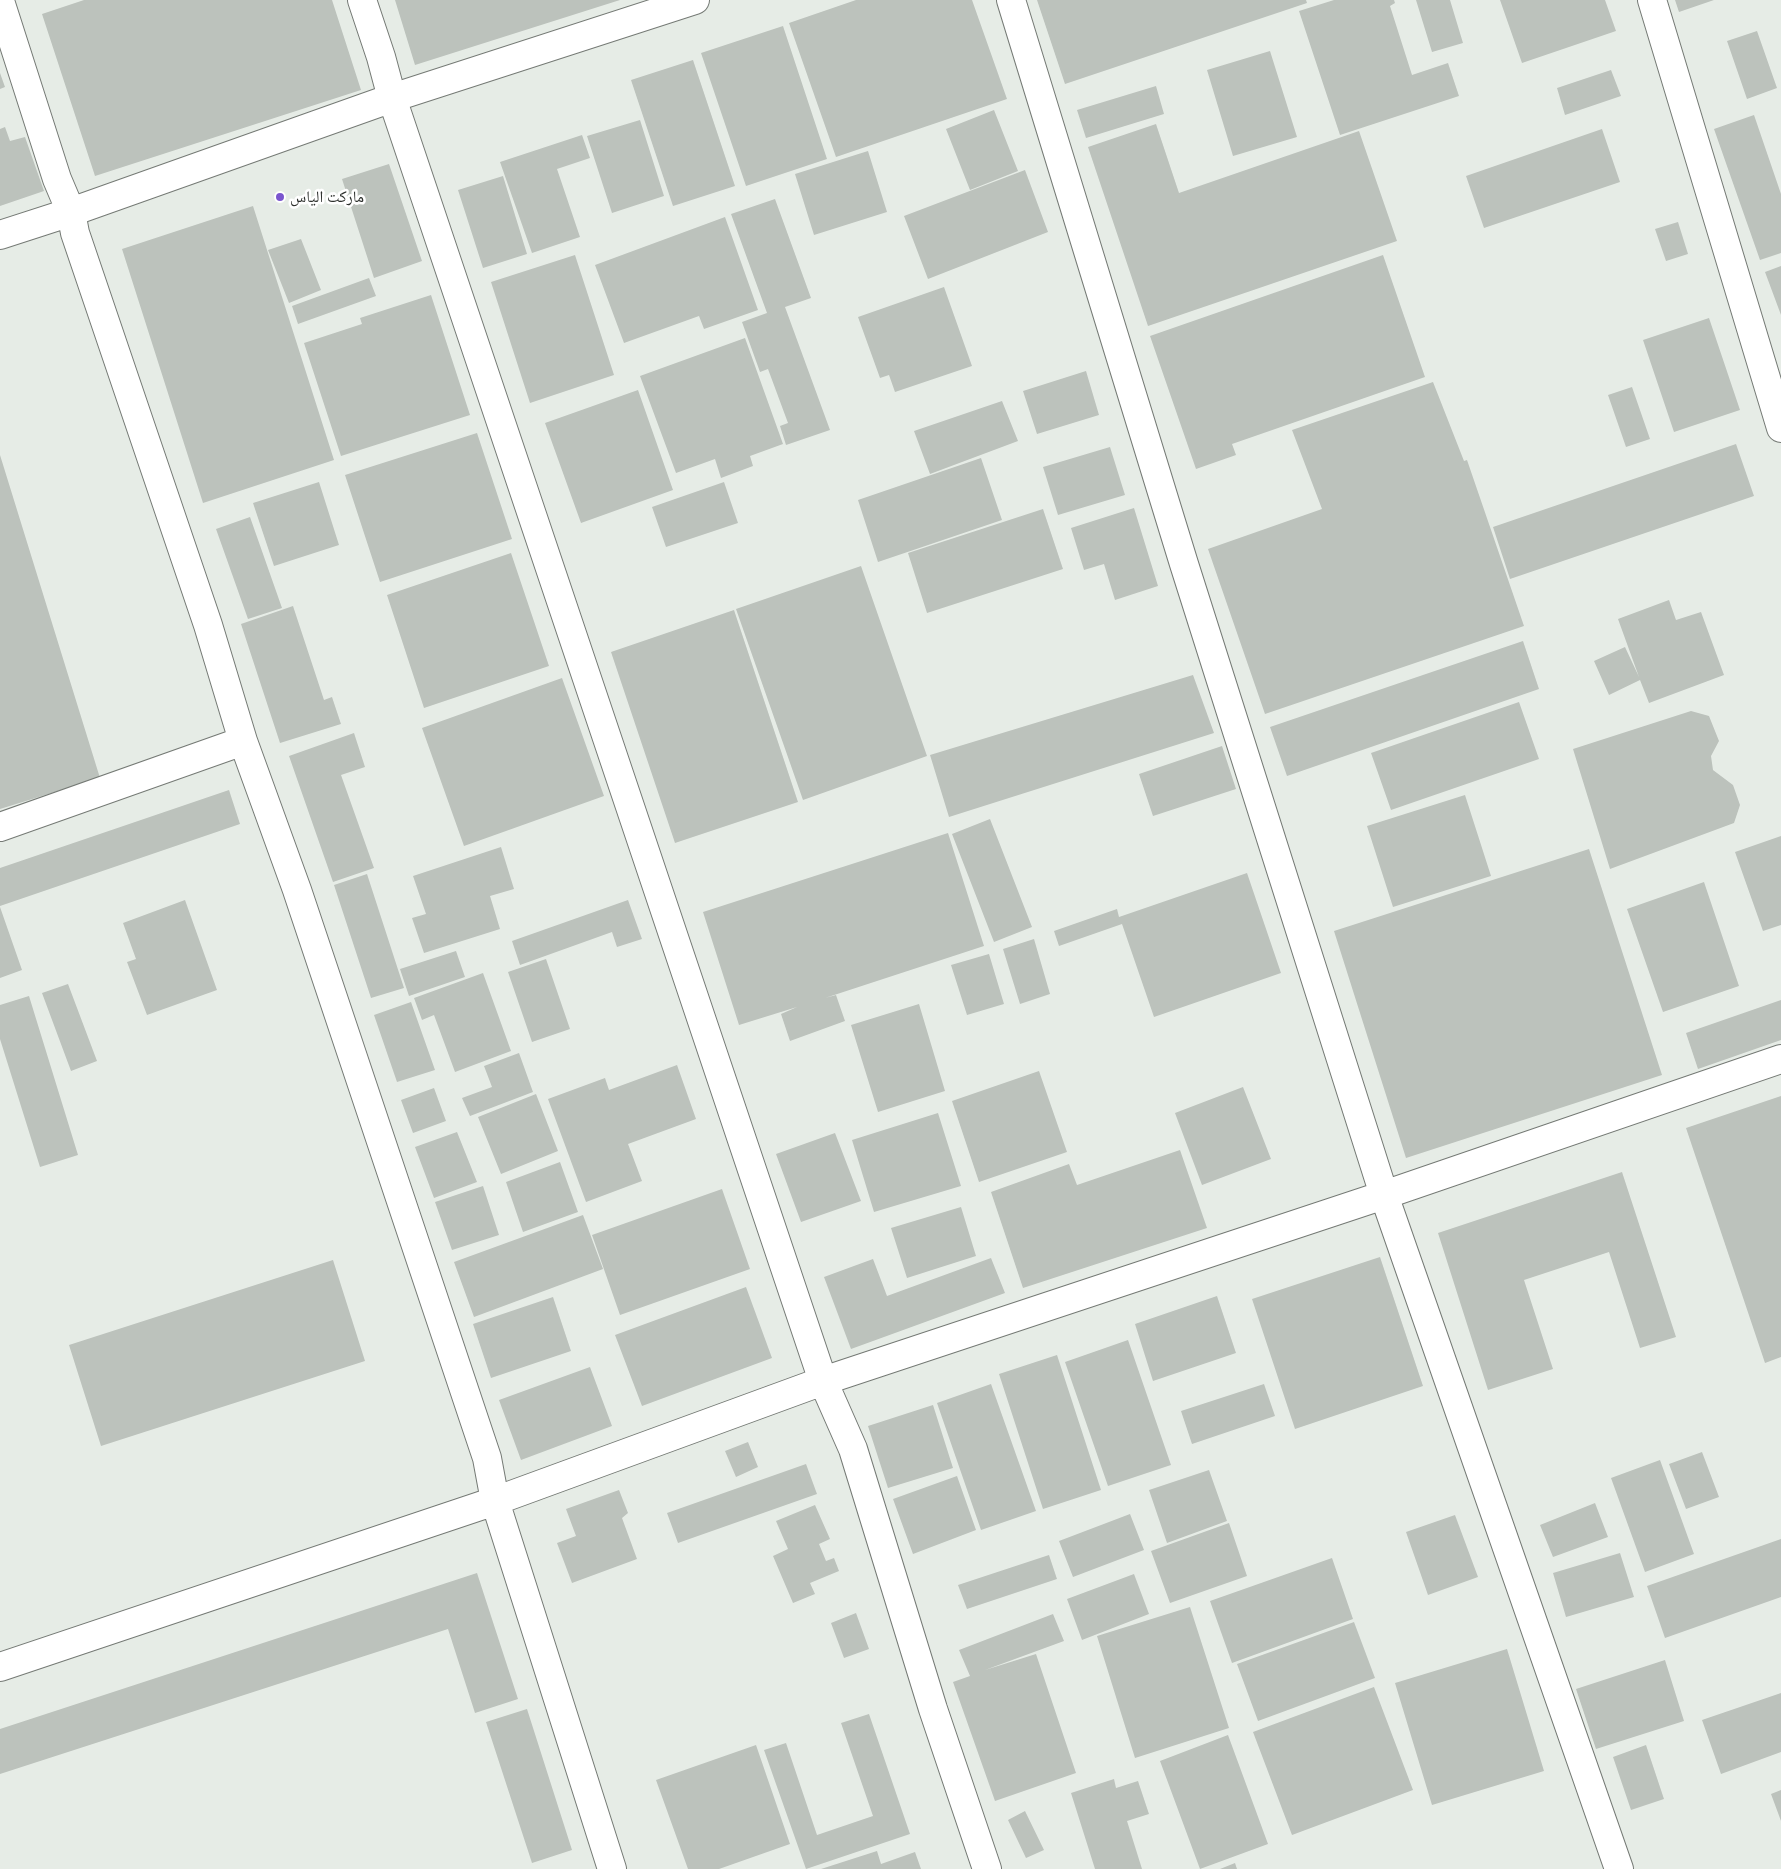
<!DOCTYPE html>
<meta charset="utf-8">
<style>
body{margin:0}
canvas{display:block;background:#e6ece6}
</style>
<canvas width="1781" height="1869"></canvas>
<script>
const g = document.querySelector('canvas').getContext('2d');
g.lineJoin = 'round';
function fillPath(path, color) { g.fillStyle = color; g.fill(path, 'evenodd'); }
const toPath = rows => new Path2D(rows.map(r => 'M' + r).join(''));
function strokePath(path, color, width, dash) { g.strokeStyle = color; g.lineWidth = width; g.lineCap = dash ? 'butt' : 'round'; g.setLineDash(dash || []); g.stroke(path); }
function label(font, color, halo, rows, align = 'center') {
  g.font = font + ' Ubuntu,"Noto Naskh Arabic",sans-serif'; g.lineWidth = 5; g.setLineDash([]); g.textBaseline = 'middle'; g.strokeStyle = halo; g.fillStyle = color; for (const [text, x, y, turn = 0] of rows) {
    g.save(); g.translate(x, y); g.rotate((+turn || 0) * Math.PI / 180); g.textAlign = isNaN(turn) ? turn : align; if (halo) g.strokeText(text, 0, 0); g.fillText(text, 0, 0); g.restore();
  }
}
const building = toPath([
 [84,0,332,0,361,90,95,176,42,14],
 [395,0,620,0,415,65],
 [856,0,972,0,1007,99,836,157,789,23],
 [1037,0,1306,0,1307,3,1065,84],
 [1334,0,1394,0,1395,3,1390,6,1412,75,1448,63,1459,96,1340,135,1299,11],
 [1416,0,1450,0,1463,43,1432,52],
 [1500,0,1605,0,1616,31,1522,63],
 [1675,0,1714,0,1679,12],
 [783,26,827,159,746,186,701,53],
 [1757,31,1777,88,1747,99,1727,41],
 [1270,51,1297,137,1233,156,1207,70],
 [693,60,735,186,673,206,631,80],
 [1611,70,1621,96,1565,115,1557,88],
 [0,73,5,87,0,89],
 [1156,86,1164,114,1086,138,1077,110],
 [994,110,1018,171,970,190,946,129],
 [1754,115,1781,194,1781,253,1760,260,1714,129],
 [640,120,664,196,612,213,587,136],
 [1156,124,1179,193,1359,131,1397,241,1148,326,1088,147],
 [5,127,10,141,25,137,44,191,0,206,0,129],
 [1602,129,1620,182,1484,228,1466,176],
 [582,135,590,158,557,169,580,237,532,253,500,162],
 [868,151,887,212,814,235,795,174],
 [389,164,422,261,374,278,342,179],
 [1025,170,1048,232,928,279,904,216],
 [503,176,527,254,483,268,458,190],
 [775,199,811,298,785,307,830,430,786,445,780,426,788,423,768,369,760,372,742,322,767,313,731,214],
 [253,206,334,460,203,503,122,249],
 [725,217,758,310,704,329,699,316,624,343,595,265],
 [1678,222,1688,254,1666,261,1655,229],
 [301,239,321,290,289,303,268,250],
 [575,255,614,375,530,403,491,282],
 [1383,255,1425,377,1232,444,1236,455,1196,469,1150,336],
 [1781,266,1781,315,1765,272],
 [369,278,376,296,298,324,292,306],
 [944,287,972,366,895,392,889,375,880,378,858,317],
 [431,295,470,415,341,456,304,343,362,324,360,318],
 [1709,318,1740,410,1674,432,1643,340],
 [745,338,783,444,750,456,753,466,721,478,715,459,676,473,640,376],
 [1086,371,1099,415,1037,434,1023,391],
 [1433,382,1464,461,1467,460,1524,626,1265,714,1208,549,1322,509,1292,430],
 [1632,387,1650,439,1626,447,1608,395],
 [638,390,673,490,581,523,545,423],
 [1002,401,1018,441,930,474,914,431],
 [477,433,512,539,380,582,345,475],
 [1736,444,1754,496,1510,579,1493,527],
 [1110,447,1125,495,1058,515,1043,467],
 [0,455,100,778,0,809],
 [981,458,1002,520,878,562,858,500],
 [319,482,339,545,274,566,253,503],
 [724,482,738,523,666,547,652,507],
 [1134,508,1158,586,1115,600,1104,564,1084,570,1071,528],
 [1043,509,1063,569,927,613,908,553],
 [250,517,282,608,248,619,216,529],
 [511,553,549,666,424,708,387,595],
 [861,566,927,756,803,800,736,609],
 [1669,600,1676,620,1701,612,1724,675,1649,703,1640,680,1609,695,1594,661,1625,647,1639,677,1618,619],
 [293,606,324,700,332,697,341,724,280,743,241,624],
 [734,610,798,802,675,843,611,652],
 [1523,641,1539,689,1287,776,1270,727],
 [1193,675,1214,733,949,817,930,755],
 [562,678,604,796,464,846,422,728],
 [1519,702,1539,759,1391,810,1371,753],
 [1691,711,1709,716,1719,741,1711,756,1713,770,1733,785,1740,805,1734,823,1610,869,1573,749],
 [354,733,365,767,341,775,374,868,333,882,289,756],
 [1222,746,1236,789,1153,816,1139,774],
 [229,790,240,824,0,906,0,868],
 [1465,795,1491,876,1393,907,1367,826],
 [990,819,1032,927,994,942,952,834],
 [948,833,984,946,825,998,836,995,845,1021,790,1041,781,1014,797,1007,739,1025,703,912],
 [1781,836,1781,925,1763,931,1735,852],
 [501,847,514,889,490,896,500,929,424,953,412,918,426,914,413,876],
 [1589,849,1662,1075,1406,1158,1334,931],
 [1247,873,1281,973,1154,1017,1122,924,1059,946,1054,931,1117,909,1119,917],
 [367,874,404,988,371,998,334,885],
 [1704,882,1739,986,1663,1012,1627,909],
 [185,900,217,990,147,1015,127,962,136,959,123,923],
 [628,900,642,939,617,947,612,932,520,965,512,941],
 [0,907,22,970,0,978],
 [1034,939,1050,994,1020,1004,1003,949],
 [456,951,465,977,409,996,400,969],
 [989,954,1004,1004,967,1015,951,965],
 [546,959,570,1029,532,1042,508,972],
 [483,973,511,1051,455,1072,434,1015,422,1020,414,998],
 [68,984,97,1061,71,1071,42,993],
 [29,996,78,1155,40,1167,0,1039,0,1005],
 [1781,1000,1781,1040,1698,1069,1686,1033],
 [411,1002,435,1070,397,1082,374,1015],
 [919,1004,945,1091,878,1112,851,1025],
 [519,1053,533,1092,470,1116,462,1098,492,1087,484,1066],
 [677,1065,696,1119,628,1144,642,1181,586,1202,548,1099,605,1078,609,1090],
 [1039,1071,1067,1152,979,1182,952,1101],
 [1243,1087,1271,1159,1202,1185,1175,1113],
 [434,1088,446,1121,413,1133,401,1100],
 [536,1094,558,1151,501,1174,478,1117],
 [1781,1096,1781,1357,1765,1363,1686,1128],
 [938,1113,961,1186,874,1212,852,1140],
 [457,1132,477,1182,434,1198,415,1147],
 [835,1133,861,1201,801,1222,776,1154],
 [1180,1150,1207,1228,1023,1288,991,1192,1069,1164,1077,1185],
 [560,1162,578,1212,523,1232,506,1182],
 [1622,1172,1676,1337,1640,1348,1609,1252,1524,1280,1553,1369,1488,1390,1438,1233],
 [483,1186,499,1235,452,1250,435,1202],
 [722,1189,750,1269,620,1315,592,1235],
 [961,1207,976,1256,907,1278,891,1228],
 [583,1215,603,1269,474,1317,454,1262],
 [1380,1257,1423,1386,1295,1429,1252,1299],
 [991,1258,1005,1293,851,1349,824,1277,873,1259,887,1296],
 [333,1260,365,1361,101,1446,69,1345],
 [746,1287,772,1358,642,1406,615,1335],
 [1217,1296,1236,1353,1153,1381,1135,1324],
 [553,1297,571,1351,491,1378,473,1324],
 [1128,1340,1171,1465,1108,1486,1065,1362],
 [1057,1355,1101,1490,1043,1509,999,1374],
 [590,1367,612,1426,521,1460,499,1400],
 [991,1384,1036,1511,981,1530,937,1403],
 [1264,1384,1275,1416,1192,1444,1181,1411],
 [933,1405,953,1468,888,1488,868,1426],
 [748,1442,758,1467,736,1477,725,1451],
 [1702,1452,1719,1497,1686,1509,1669,1464],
 [1660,1460,1694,1554,1645,1572,1611,1478],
 [806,1464,817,1494,678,1543,667,1513],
 [1209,1470,1227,1521,1167,1543,1149,1490],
 [957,1476,976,1530,913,1554,893,1499],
 [619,1490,628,1513,622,1518,637,1559,572,1583,557,1543,576,1536,566,1509],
 [1595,1503,1608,1537,1553,1557,1540,1525],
 [815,1505,830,1539,819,1544,826,1561,834,1558,839,1571,810,1583,815,1594,793,1603,773,1556,788,1549,776,1521],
 [1130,1514,1144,1550,1073,1577,1059,1541],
 [1455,1515,1478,1577,1428,1595,1406,1532],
 [1229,1523,1247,1576,1170,1603,1151,1551],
 [1781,1539,1781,1597,1665,1638,1647,1586],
 [1620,1553,1634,1597,1566,1617,1553,1573],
 [1049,1555,1057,1579,967,1609,958,1585],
 [1332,1558,1353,1619,1232,1663,1210,1601],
 [477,1573,518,1699,475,1713,448,1629,0,1774,0,1729],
 [1134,1574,1149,1614,1082,1640,1067,1599],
 [1190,1607,1229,1728,1135,1758,1097,1636],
 [856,1613,869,1649,844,1658,831,1623],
 [1053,1614,1064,1641,985,1670,1036,1654,1076,1773,995,1801,953,1682,970,1676,959,1650],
 [1354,1622,1375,1678,1258,1721,1237,1664],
 [1507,1649,1544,1771,1432,1805,1395,1683],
 [1665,1660,1684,1721,1596,1749,1576,1689],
 [1374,1687,1413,1790,1292,1835,1253,1732],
 [1781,1693,1781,1752,1721,1774,1702,1720],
 [527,1709,572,1850,532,1863,486,1722],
 [869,1714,910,1834,806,1869,764,1750,786,1743,817,1835,873,1816,841,1723],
 [1228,1735,1268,1844,1200,1869,1160,1761],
 [756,1745,790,1844,719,1869,688,1869,656,1780],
 [1646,1745,1664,1799,1631,1810,1613,1757],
 [1114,1779,1116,1788,1138,1781,1149,1814,1127,1821,1142,1869,1095,1869,1071,1793],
 [1781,1790,1781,1821,1771,1794],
 [1025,1811,1044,1850,1026,1858,1008,1820],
 [877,1851,881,1864,915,1852,921,1869,821,1869],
 [1235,1863,1237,1869,1220,1869]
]);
const street = toPath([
 [362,0,381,57,392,98,823,1381,853,1449,933,1709,987,1869],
 [1011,0,1184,564,1384,1195,1619,1869],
 [1652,0,1781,428],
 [0,1,57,179,71,212,75,233,208,625,243,741,297,890,487,1458,495,1501,612,1869],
 [0,235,71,212,392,98,695,0],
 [0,827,243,741],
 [0,1667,495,1501,823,1381,1384,1195,1781,1059]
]);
const markers = [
 [280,197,5,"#7a55ce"]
];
const poiNames = [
 ["مارکت الیاس",290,197]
];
fillPath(building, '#bcc2bc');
strokePath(street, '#757a75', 30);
strokePath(street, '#fff', 28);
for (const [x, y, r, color] of markers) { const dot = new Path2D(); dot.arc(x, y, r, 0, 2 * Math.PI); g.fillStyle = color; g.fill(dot); strokePath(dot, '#fff', 2); }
label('16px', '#2d302d', '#fff', poiNames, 'left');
</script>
